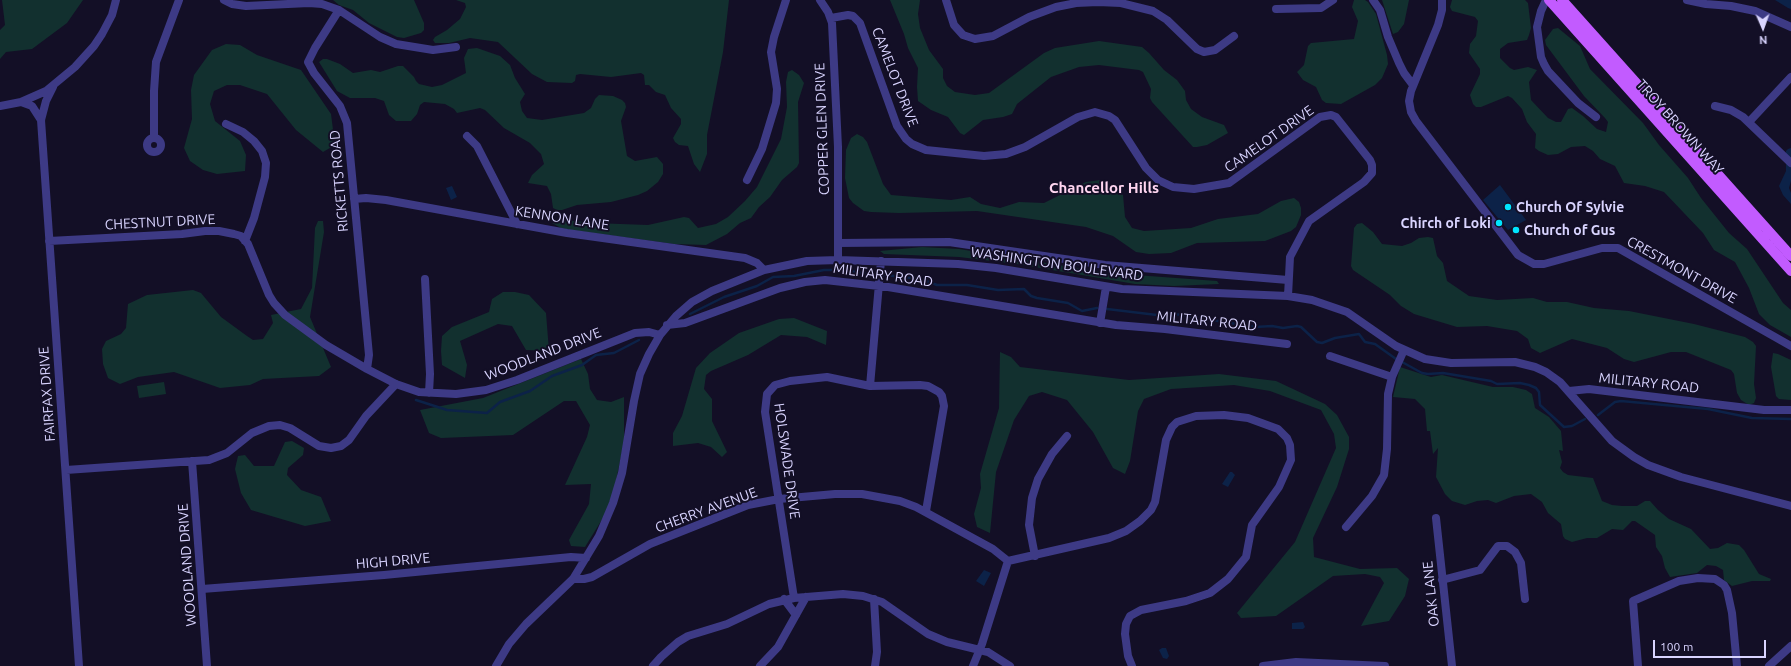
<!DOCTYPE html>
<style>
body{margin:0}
#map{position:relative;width:1791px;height:666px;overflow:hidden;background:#130f26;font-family:Ubuntu,sans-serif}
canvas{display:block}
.north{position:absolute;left:1743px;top:8px;width:40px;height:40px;-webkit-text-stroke:3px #130f26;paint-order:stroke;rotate:178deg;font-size:11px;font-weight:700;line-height:16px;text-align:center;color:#d9d4ff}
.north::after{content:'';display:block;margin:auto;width:14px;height:18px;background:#d9d4ff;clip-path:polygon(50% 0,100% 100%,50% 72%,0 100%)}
.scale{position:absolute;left:1653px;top:640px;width:113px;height:18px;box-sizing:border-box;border:2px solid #d9d4ff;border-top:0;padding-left:5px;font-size:12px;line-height:14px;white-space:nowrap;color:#d9d4ff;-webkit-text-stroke:3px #130f26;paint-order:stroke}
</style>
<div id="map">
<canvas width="1791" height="666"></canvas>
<div class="north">N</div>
<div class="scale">100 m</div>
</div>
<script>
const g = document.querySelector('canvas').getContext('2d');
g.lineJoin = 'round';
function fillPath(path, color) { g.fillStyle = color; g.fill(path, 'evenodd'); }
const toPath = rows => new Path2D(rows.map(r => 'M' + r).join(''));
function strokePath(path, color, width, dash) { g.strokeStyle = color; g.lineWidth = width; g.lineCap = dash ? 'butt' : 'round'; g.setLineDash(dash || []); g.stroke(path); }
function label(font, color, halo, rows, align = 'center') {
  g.font = font + ' Ubuntu,sans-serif'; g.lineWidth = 4; g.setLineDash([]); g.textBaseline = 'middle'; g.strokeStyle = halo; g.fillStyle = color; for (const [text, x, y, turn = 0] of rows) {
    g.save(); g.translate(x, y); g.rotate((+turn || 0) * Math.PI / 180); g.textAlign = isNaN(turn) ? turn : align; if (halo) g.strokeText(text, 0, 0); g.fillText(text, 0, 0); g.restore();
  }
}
const green = toPath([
 [2,0,83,0,67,23,32,49,6,52,0,59,0,30,5,25],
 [333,0,414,0,424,23,424,30,421,33,404,38,397,37,369,23,353,10,339,5],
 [456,0,729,0,723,52,707,135,707,154,700,172,694,164,688,146,679,145,675,142,673,138,681,124,681,119,671,108,665,95,656,92,649,85,645,85,644,75,641,73,611,77,580,74,576,75,575,81,572,83,547,82,532,74,498,42,470,38,449,43,435,43,433,40,435,37,447,30,460,19,466,7,465,3],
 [890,0,920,0,918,14,920,28,929,50,943,69,943,78,947,86,955,92,975,95,989,93,1044,53,1055,48,1099,41,1142,47,1149,53,1164,70,1177,80,1185,91,1186,100,1191,109,1202,117,1224,125,1228,133,1207,145,1197,147,1193,147,1152,102,1150,98,1151,89,1143,72,1139,70,1099,65,1079,67,1051,77,1017,104,1012,114,1003,117,983,120,964,135,960,133,948,117,931,110,918,101,917,87,918,68,908,48,904,34],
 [1354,0,1365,0,1368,2,1376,14,1387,55,1388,64,1382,78,1375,85,1341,104,1326,103,1322,100,1316,87,1303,80,1297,72,1304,65,1308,46,1311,43,1354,39,1358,21,1352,7],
 [1382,0,1409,0,1404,24,1398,32,1393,34],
 [1452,0,1525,0,1528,3,1531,28,1529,35,1527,40,1508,43,1500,49,1500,58,1510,68,1514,70,1528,67,1537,70,1529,82,1531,100,1548,118,1556,122,1561,122,1568,109,1572,108,1583,116,1597,129,1606,132,1608,122,1605,118,1584,96,1546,45,1545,40,1553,29,1558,28,1580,46,1590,69,1643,123,1659,145,1688,178,1701,198,1729,233,1747,249,1783,303,1791,310,1791,337,1770,325,1759,314,1749,288,1735,262,1714,250,1703,233,1664,192,1645,186,1624,183,1615,166,1600,159,1593,151,1585,146,1571,147,1558,154,1548,155,1539,151,1535,148,1536,134,1527,122,1522,109,1512,98,1508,96,1481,107,1476,107,1473,104,1470,95,1480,74,1480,69,1469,53,1470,44,1476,36,1478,21,1475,17,1452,11,1450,7],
 [226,44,240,45,257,55,301,70,331,114,335,145,323,152,296,130,267,94,240,85,227,85,214,91,210,104,215,121,240,141,246,155,245,171,217,174,203,170,190,161,184,148,192,119,191,90,194,75,212,50],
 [477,48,500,56,510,65,515,78,525,94,520,102,522,111,527,118,542,120,584,113,591,108,595,99,599,95,613,96,622,100,625,103,626,107,621,121,627,156,635,161,657,157,663,164,663,174,658,182,647,191,638,195,611,202,577,205,562,210,557,210,553,208,551,194,547,186,528,183,532,175,544,164,541,154,530,143,504,128,485,110,480,108,457,113,454,109,445,104,424,102,420,105,417,114,411,121,396,121,389,115,384,101,375,98,350,98,337,91,319,62,323,59,327,59,340,64,353,73,371,70,380,72,398,66,403,66,414,77,416,81,419,84,432,87,442,85,466,73,464,58,468,49],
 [792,70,799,75,804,83,798,102,799,163,797,167,782,180,770,197,759,207,751,218,740,223,727,234,706,245,674,244,571,230,561,228,552,223,565,220,593,223,648,225,684,217,689,218,698,228,716,224,728,217,745,201,757,187,781,139,787,107,786,82,788,72],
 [857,134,863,137,867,142,883,184,891,195,951,200,970,197,981,204,1000,208,1019,202,1044,203,1086,182,1100,180,1118,190,1123,195,1125,217,1132,228,1144,231,1191,228,1218,219,1258,214,1281,201,1294,198,1299,202,1301,208,1301,215,1296,227,1291,231,1265,241,1197,243,1171,253,1149,254,1136,252,1113,236,1086,227,977,211,899,213,871,212,864,211,853,203,849,198,845,178,846,150,851,138],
 [318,221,323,221,324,232,310,317,331,367,319,376,263,379,250,385,220,388,174,372,138,377,120,384,108,378,103,364,102,349,106,341,121,334,126,328,128,304,147,295,193,290,201,293,221,317,247,336,253,340,263,339,273,323,271,315,301,309,312,288,315,228],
 [1362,223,1373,232,1382,244,1402,246,1411,243,1419,238,1428,237,1433,238,1437,256,1443,263,1447,281,1469,296,1497,300,1533,298,1547,302,1567,302,1594,308,1629,311,1694,324,1745,337,1753,342,1756,346,1754,384,1756,398,1754,403,1749,405,1741,400,1737,393,1734,374,1731,370,1686,352,1671,352,1634,362,1624,359,1607,348,1572,339,1540,353,1531,348,1528,339,1517,331,1487,326,1457,327,1414,314,1401,306,1390,295,1353,270,1351,266,1354,228,1357,224],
 [922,247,959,249,1108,273,1217,281,1219,284,1174,286,1135,284,1017,264,959,257,884,254,880,251],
 [503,292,515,292,529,295,546,313,549,351,526,350,512,326,498,324,460,341,467,365,465,378,442,365,441,351,442,336,452,327,489,312,492,299],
 [794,318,827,331,826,345,807,337,781,335,748,355,711,371,706,375,704,389,712,399,712,421,727,452,722,457,711,447,698,443,673,446,673,433,682,416,696,368,710,353,739,333,779,319],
 [1000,352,1011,357,1020,367,1129,380,1219,374,1276,381,1325,404,1337,415,1349,437,1349,449,1337,487,1313,538,1314,557,1360,569,1397,568,1409,579,1405,596,1389,621,1361,626,1384,583,1380,577,1365,574,1333,576,1276,616,1241,618,1237,613,1295,542,1336,448,1334,434,1321,410,1270,391,1234,385,1171,389,1144,399,1138,411,1130,461,1125,474,1113,468,1093,432,1067,400,1042,392,1029,396,1014,420,996,472,990,533,977,527,974,514,981,488,980,474,999,408],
 [1773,353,1778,354,1791,360,1791,400,1779,399,1776,396,1771,367],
 [581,359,588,374,590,389,597,400,611,402,624,397,624,442,611,505,585,547,571,546,569,540,589,504,591,484,565,485,587,437,590,425,576,401,564,401,513,435,441,438,429,433,420,410,483,398],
 [1400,367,1431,377,1442,375,1493,387,1513,387,1526,390,1532,394,1535,408,1549,417,1561,431,1563,451,1559,450,1562,462,1560,468,1563,472,1568,475,1593,478,1602,501,1612,505,1622,506,1637,506,1645,501,1650,501,1658,510,1669,519,1691,529,1710,549,1718,548,1727,543,1739,545,1744,550,1759,574,1771,579,1770,581,1752,581,1732,586,1724,580,1723,570,1716,566,1707,565,1697,573,1670,577,1665,568,1662,556,1656,547,1655,535,1635,521,1632,521,1623,530,1612,529,1597,538,1587,538,1572,542,1565,539,1563,536,1561,524,1548,513,1542,502,1531,494,1514,496,1496,503,1488,500,1477,501,1465,505,1452,501,1445,494,1436,477,1438,448,1433,454,1430,431,1427,431,1425,409,1415,399,1393,397],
 [164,382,166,394,139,398,137,386],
 [292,441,304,448,303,455,288,468,287,475,301,490,321,497,331,521,305,526,251,510,241,493,235,469,238,456,245,455,254,466,274,466,285,442]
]);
const water = toPath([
 [1775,0,1791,0,1791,9,1788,8],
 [1791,148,1791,181,1789,188,1791,193,1791,204,1783,195,1779,186,1786,171,1786,151,1788,149],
 [1500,185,1526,220,1508,230,1483,200],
 [452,186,457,197,451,200,446,188],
 [1230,472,1232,472,1235,475,1228,487,1222,484],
 [984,570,991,573,984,586,976,581],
 [1303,622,1305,627,1303,629,1292,629,1292,623],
 [1162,648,1166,648,1169,656,1167,659,1163,658,1159,650]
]);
const stream = toPath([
 [885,275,921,279,937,285,967,285,998,290,1024,289,1031,296,1037,298,1068,303,1082,311,1097,308],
 [1107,309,1157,315,1175,314,1255,327,1272,326,1283,328,1297,326,1301,327,1317,342,1322,343,1335,338,1359,334,1365,342,1375,344,1396,359],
 [690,314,724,297,757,286,773,277,794,276,824,270,843,270,875,275],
 [1402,362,1422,373,1428,374,1443,373,1491,381,1497,384,1520,383,1529,385,1536,388,1539,392,1540,405,1564,427,1572,426,1585,419],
 [416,400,447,410,487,413,500,402,530,391,552,376,582,365,596,355,614,353,639,340],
 [1598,415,1615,402,1621,401,1708,409,1752,418,1791,419]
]);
const minor = toPath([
 [224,0,232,4,246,6,309,3,322,4,339,10,380,37,396,44,433,50,456,47],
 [820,0,828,12,832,23,838,147,838,260],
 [946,0,954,25,963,35,975,39,993,36,1029,17,1056,7,1076,3,1098,2,1121,3,1153,11,1167,20,1197,49,1204,52,1215,50,1234,36],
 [1373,0,1380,10,1388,37,1399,63,1404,73,1413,85],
 [1442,0,1442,10,1438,25,1411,91,1409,101,1411,112,1416,121,1518,255,1534,264,1544,264,1602,248,1618,248,1791,346],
 [1546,0,1541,11,1537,27,1541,57,1544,64,1548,71,1578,103,1596,117],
 [1687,0,1706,4,1731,6,1755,11,1791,27],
 [1276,9,1321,8,1333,0],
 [339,10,315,48,308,62,314,73,340,106,347,123,369,355,367,369],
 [831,18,848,15,853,16,860,23,897,126,906,139,912,144,926,150,984,156,1006,154,1025,147,1078,117,1095,112,1109,116,1115,120,1146,168,1158,180,1173,187,1194,189,1229,183,1320,117,1331,115,1336,117,1370,160,1372,165,1372,173,1364,182,1309,221,1290,257,1288,296],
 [53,87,46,101,41,120,79,666],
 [21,102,32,106,41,120],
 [0,106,21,102,46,91,75,67,94,46,102,34,112,15,116,0],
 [1715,106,1731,110,1743,117,1791,163],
 [1749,122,1791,77],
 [226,124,243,132,254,141,262,151,266,163,265,177,254,218,245,241],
 [467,136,477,146,517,224],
 [154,137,154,91,156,62,179,0],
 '147 145a7 7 0 1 1 14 0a7 7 0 1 1-14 0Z',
 [747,180,762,149,776,103,777,89,771,52,774,37,786,0],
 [354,199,366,198,386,200,567,233,745,258,757,263,764,270],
 [49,241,182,234,205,231,219,231,234,234,241,236,248,244,269,295,274,303,285,315,326,345,367,369,396,384,419,392,456,394,486,390,517,380,635,333,649,332,660,335],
 [838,243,949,242,1105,265,1288,280],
 [425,279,430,374,429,393],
 [1100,323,1106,287],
 [667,325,685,323,780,288,805,282,825,280,888,287,1116,325,1165,329,1287,344],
 [1330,356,1392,377],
 [870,386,881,261],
 [1569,391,1589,389,1764,410,1791,410],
 [192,461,207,666],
 [66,470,209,460,227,453,252,433,269,426,280,425,290,428,319,446,331,448,341,446,349,440,366,416,396,384],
 [1436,518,1452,666],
 [1346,527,1372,496,1384,475,1387,449,1388,394,1392,377,1404,350],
 [1035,556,1029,525,1032,498,1038,479,1052,454,1067,436],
 [573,579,584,579,592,577,650,544,748,505,779,499,835,494,862,494,900,501,916,507,993,549,1008,561],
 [1442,580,1480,570,1498,546,1507,546,1515,552,1521,563,1525,599],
 [202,589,384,575,571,557,586,558],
 [794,598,765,412,767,394,775,385,790,381,827,377,870,386,920,385,928,386,939,392,942,396,944,406,926,511],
 [784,599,796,615],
 [874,599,877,652,875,666],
 [496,666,509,644,526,624,573,579,599,536,613,503,622,473,634,401,640,374,649,354,660,335,676,316,692,302,712,291,764,270,807,261,838,260,958,264,996,268,1122,289,1288,296,1312,300,1347,312,1396,346,1425,359,1451,363,1515,362,1535,367,1546,372,1560,382,1612,441,1634,457,1648,465,1681,477,1791,506],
 [653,666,661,657,678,642,688,636,727,624,769,604,794,598,843,594,863,596,882,602,928,634,947,642,988,652,1010,666],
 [760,666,778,647,806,597],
 [973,666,982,644,1008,561,1109,538,1126,531,1140,521,1151,510,1155,502,1166,440,1172,427,1177,422,1196,416,1224,415,1248,418,1278,429,1287,438,1290,445,1291,460,1279,487,1252,525,1246,557,1228,579,1210,593,1186,601,1141,610,1130,616,1126,624,1125,634,1128,656,1132,666],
 [1263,666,1296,662,1385,666],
 [1638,666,1633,601,1679,581,1698,578,1715,579,1724,585,1727,590,1732,613,1737,666],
 [1769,666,1791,646]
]);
const major = toPath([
 [1549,0,1791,271],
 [1562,0,1791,256]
]);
const markers = [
 [1508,207,4,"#00e5ff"],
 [1499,223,4,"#00e5ff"],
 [1516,230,4,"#00e5ff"]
];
const streetNames = [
 ["CAMELOT DRIVE",895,77,69],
 ["TROY BROWN WAY",1680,127,48],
 ["COPPER GLEN DRIVE",822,129,-92],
 ["CAMELOT DRIVE",1269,139,-35],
 ["RICKETTS ROAD",339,181,-95],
 ["KENNON LANE",562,218,9],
 ["CHESTNUT DRIVE",160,222,-3],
 ["WASHINGTON BOULEVARD",1057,264,8],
 ["CRESTMONT DRIVE",1682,270,29],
 ["MILITARY ROAD",883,275,8],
 ["MILITARY ROAD",1207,321,6],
 ["WOODLAND DRIVE",543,354,-21],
 ["MILITARY ROAD",1649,383,6],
 ["FAIRFAX DRIVE",47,394,-94],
 ["HOLSWADE DRIVE",787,461,82],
 ["CHERRY AVENUE",706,510,-20],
 ["HIGH DRIVE",393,561,-5],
 ["WOODLAND DRIVE",187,565,-94],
 ["OAK LANE",1431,594,-96]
];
const poiNames = [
 ["Church Of Sylvie",1516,207],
 ["Chirch of Loki",1491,223,"right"],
 ["Church of Gus",1524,230]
];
const neighbourhoodNames = [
 ["Chancellor Hills",1104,188]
];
fillPath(green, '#12302f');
fillPath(water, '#0c2248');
strokePath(stream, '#0c2248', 2.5);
strokePath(minor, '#3d3a85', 8);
strokePath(major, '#c25bff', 10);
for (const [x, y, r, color] of markers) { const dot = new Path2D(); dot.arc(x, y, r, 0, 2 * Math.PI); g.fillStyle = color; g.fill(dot); strokePath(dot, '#130f26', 1.5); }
label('14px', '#d9d4ff', '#130f26', streetNames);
label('bold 14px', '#d9d4ff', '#130f26', poiNames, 'left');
label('bold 15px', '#ffd6f0', '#130f26', neighbourhoodNames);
</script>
